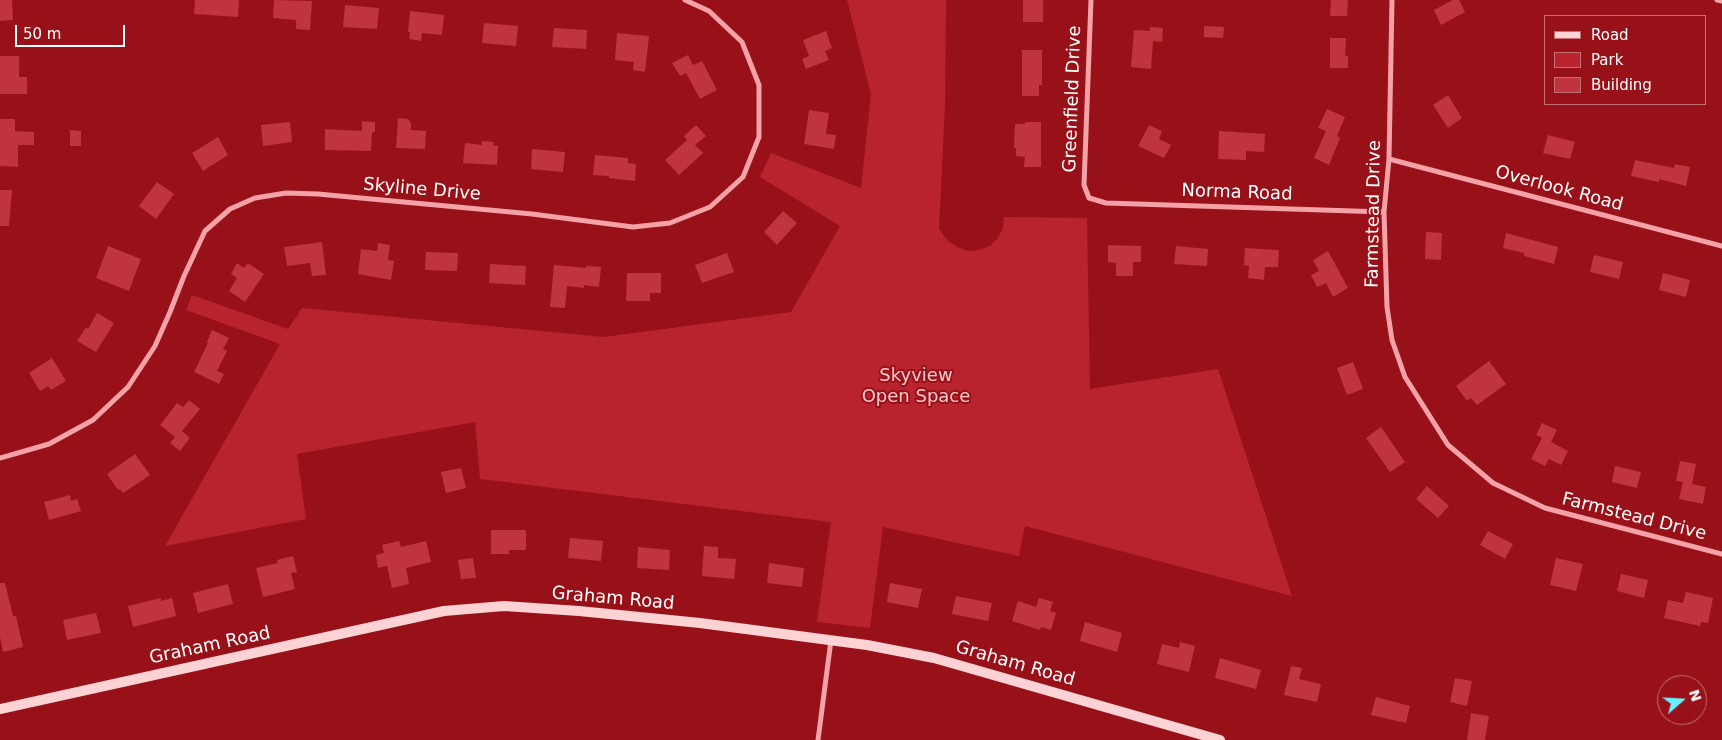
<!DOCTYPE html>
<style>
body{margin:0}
#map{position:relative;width:1722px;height:740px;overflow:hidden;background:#981119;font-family:"DejaVu Sans",sans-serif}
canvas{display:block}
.legend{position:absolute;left:1544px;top:15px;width:162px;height:90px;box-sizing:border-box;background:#981119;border:1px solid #c17075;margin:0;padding:6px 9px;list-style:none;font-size:15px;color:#fff}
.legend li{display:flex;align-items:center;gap:10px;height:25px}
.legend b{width:25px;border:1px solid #c17075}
.north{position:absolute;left:1657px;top:675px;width:50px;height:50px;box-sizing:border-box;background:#981119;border:1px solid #c17075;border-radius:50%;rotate:71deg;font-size:14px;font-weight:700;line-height:20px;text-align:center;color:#fff}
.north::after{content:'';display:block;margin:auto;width:18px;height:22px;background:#65f1ff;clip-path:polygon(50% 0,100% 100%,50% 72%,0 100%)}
.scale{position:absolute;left:15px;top:25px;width:110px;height:22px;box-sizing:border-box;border:2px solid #fff;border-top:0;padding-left:6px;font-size:15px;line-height:18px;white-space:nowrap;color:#fff;-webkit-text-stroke:4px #981119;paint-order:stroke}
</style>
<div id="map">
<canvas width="1722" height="740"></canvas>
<ul class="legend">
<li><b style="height:6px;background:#fdd2d4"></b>Road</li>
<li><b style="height:14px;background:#b8232d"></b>Park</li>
<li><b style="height:14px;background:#bf343e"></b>Building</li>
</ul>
<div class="north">N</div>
<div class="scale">50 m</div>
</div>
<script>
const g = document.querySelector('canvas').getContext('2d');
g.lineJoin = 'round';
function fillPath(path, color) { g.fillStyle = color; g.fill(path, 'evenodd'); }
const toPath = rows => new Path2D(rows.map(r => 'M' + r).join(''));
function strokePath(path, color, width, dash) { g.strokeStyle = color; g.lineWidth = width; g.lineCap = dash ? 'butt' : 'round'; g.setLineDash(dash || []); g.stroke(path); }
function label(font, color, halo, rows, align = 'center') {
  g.font = font + ' "DejaVu Sans",sans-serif'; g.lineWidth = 4; g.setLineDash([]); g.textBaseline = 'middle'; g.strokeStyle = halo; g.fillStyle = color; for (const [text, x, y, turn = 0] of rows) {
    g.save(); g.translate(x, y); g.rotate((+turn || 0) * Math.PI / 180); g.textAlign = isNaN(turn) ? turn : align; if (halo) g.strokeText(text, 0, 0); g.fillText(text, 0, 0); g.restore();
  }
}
const green = toPath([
 [847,0,946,0,945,107,939,229,948,241,957,247,968,251,979,250,990,246,998,238,1003,228,1004,217,1087,218,1090,389,1218,369,1292,596,1025,526,1019,556,883,527,870,628,817,622,831,522,480,479,475,422,297,454,306,519,165,546,280,344,186,310,192,295,288,329,302,308,604,337,791,312,840,226,760,177,771,153,861,188,871,94]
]);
const building = toPath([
 [0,0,12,0,13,20,0,21],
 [195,0,239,0,238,17,194,14],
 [274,0,312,1,310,30,296,29,296,20,273,18],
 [1023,0,1043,0,1043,22,1023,22],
 [1331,0,1348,0,1347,16,1330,16],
 [1453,0,1459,0,1465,12,1441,25,1434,10],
 [345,5,379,8,377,29,343,27],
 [410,11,444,15,442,35,422,33,421,41,409,39,410,32,408,32],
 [484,23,518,26,516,46,482,43],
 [1204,26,1224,27,1223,38,1204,37],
 [1150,27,1163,28,1162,42,1153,41,1151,69,1131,67,1134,30,1150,31],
 [554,28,587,30,586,49,552,47],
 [826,31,832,48,825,51,829,60,806,69,802,59,809,56,803,40],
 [617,33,649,36,645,72,633,70,634,62,615,60],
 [1330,38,1346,38,1345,56,1348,56,1348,68,1330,68],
 [1022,50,1042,50,1042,85,1039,85,1039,96,1022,96],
 [688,55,693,65,702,61,717,90,700,99,686,73,680,76,672,63],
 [0,56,19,56,19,77,27,77,27,94,0,94],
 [1448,95,1462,118,1448,128,1433,105],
 [1327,109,1345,117,1337,136,1340,138,1329,165,1314,158,1326,131,1318,128],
 [809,110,829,113,826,134,836,135,834,149,804,144],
 [398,118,408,119,411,123,411,130,426,131,425,149,396,148],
 [0,119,15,119,15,131,34,132,34,145,18,145,18,167,0,166],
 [362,121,375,122,375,131,372,133,371,151,325,150,325,129,362,131],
 [290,122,292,142,263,146,261,125],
 [1026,122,1041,122,1041,167,1024,167,1025,157,1016,156,1016,148,1014,148,1015,124,1024,124],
 [696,125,706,136,695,145,703,153,679,175,665,160,687,140,684,136],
 [1149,125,1162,131,1159,139,1171,145,1164,158,1138,146],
 [70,130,81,131,81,146,70,146],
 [1219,131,1265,134,1264,152,1246,151,1246,160,1218,159],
 [1548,135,1575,142,1570,159,1543,153],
 [218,137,228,155,203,171,192,153],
 [482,141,494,142,493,145,498,146,497,165,463,163,465,143,482,145],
 [532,149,565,152,563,172,531,169],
 [595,155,628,158,628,163,636,164,635,181,609,178,609,176,593,175],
 [1635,160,1674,168,1675,164,1690,167,1686,186,1659,179,1659,182,1631,176],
 [157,182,174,194,156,219,139,206],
 [0,190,12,190,9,226,0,226],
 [783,211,797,223,777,245,764,232],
 [1426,232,1442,233,1441,260,1425,259],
 [1506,233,1558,247,1554,264,1524,256,1524,253,1503,248],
 [322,242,326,275,312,276,310,263,287,266,284,247],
 [378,243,390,245,388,260,394,261,391,280,358,274,361,249,377,251],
 [1108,245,1141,246,1141,262,1133,262,1133,276,1116,276,1116,263,1108,262],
 [108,246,141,259,129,291,96,278],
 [1176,246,1208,249,1207,266,1174,264],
 [1245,248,1279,250,1278,267,1265,267,1264,280,1248,278,1249,266,1244,265],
 [1328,251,1348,288,1333,297,1326,283,1317,287,1311,275,1319,271,1313,260],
 [426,252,458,253,457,271,425,270],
 [727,253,734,272,702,283,695,265],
 [1594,255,1623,262,1619,279,1590,272],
 [237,263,244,268,248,263,264,274,245,302,229,291,237,278,231,274],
 [490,264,526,266,525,285,489,283],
 [554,265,586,268,586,266,601,267,599,287,584,285,584,288,567,286,565,308,550,307],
 [627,273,661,273,661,293,650,293,650,301,626,301],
 [1663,273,1690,280,1686,297,1659,290],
 [97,313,114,323,96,352,77,341,86,327,88,329],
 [212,330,229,338,223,349,227,351,217,371,224,374,219,384,194,372,208,343,207,342],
 [52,358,66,381,51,390,48,386,40,391,29,373],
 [1489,361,1506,384,1477,405,1471,398,1467,401,1456,386],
 [1353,362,1363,389,1347,395,1337,368],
 [189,400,200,409,182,431,190,438,180,451,170,443,175,437,160,425,177,403,183,407],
 [1542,423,1557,430,1551,442,1568,451,1561,465,1549,459,1545,466,1531,459,1542,438,1536,435],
 [1381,427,1405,462,1390,472,1366,438],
 [135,454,150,475,123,493,120,489,118,490,107,474],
 [1680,461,1696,464,1692,484,1706,487,1703,504,1679,499,1683,482,1676,481],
 [1615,466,1641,472,1637,488,1612,482],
 [461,468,466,488,446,493,441,472],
 [1427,486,1449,506,1438,518,1416,499],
 [70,495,71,501,77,499,81,511,49,520,44,502],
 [491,530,526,530,526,550,509,550,509,554,491,554],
 [1488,531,1513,544,1505,559,1480,545],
 [570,538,603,541,601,561,568,558],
 [399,541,401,547,426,541,431,562,406,568,409,584,392,588,387,566,378,568,376,555,384,553,382,545],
 [704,546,718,547,718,558,736,559,734,579,702,576],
 [638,547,670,550,669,570,637,568],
 [293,556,297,572,291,573,295,589,263,597,256,568,278,563,277,560],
 [473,558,476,578,461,579,458,560],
 [1556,558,1583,564,1576,591,1550,585],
 [769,563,804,568,802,587,767,583],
 [1621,574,1648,580,1644,598,1617,591],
 [0,583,5,583,13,616,16,616,23,647,3,652,0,637],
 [890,583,922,589,918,608,887,602],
 [228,584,233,604,198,613,193,593],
 [1686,592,1713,598,1708,623,1701,622,1700,626,1664,618,1668,600,1683,603],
 [956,596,992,603,988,621,952,614],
 [161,598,161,601,172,598,176,616,133,627,128,606],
 [1039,598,1053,602,1050,611,1056,613,1051,630,1041,627,1040,630,1012,621,1018,601,1036,607],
 [96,613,101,633,67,640,63,620],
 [1085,622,1122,633,1117,652,1080,641],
 [1180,642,1195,646,1189,672,1157,664,1162,644,1179,648],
 [1220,658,1261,670,1256,689,1215,678],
 [1291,666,1302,668,1299,679,1321,684,1317,702,1284,695],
 [1455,678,1472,681,1467,706,1450,702],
 [1376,697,1410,706,1406,723,1371,715],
 [1471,713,1489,716,1485,740,1467,740]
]);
const street = toPath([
 [1091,0,1084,185,1089,198,1106,203,1384,212],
 [1392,0,1389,159,1384,212,1387,307,1392,340,1405,377,1448,445,1493,483,1545,508,1722,554],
 [1717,0,1722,1],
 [1389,159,1722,246],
 [0,458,49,444,93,420,128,387,155,346,170,312,184,276,205,231,230,209,255,198,286,193,318,194,532,214,633,227,670,223,710,207,743,177,759,137,759,85,742,42,709,11,685,0],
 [818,740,831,640]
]);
const secondary = toPath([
 [0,709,444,611,504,606,579,611,700,623,867,645,934,658,1220,740]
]);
const streetNames = [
 ["Greenfield Drive",1073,99,-88],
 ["Overlook Road",1559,189,15],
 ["Skyline Drive",422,190,5],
 ["Norma Road",1237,193,2],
 ["Farmstead Drive",1374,214,-89],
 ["Farmstead Drive",1634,517,14],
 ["Graham Road",613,599,5],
 ["Graham Road",210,646,-12],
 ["Graham Road",1015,664,16]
];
const parkNames = [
 ["Skyview",916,376],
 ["Open Space",916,397]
];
fillPath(green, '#b8232d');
fillPath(building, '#bf343e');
strokePath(street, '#f4a2a8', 5);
strokePath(secondary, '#fdd2d4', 10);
label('18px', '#fff', '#981119', streetNames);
label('18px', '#fecace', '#981119', parkNames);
</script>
